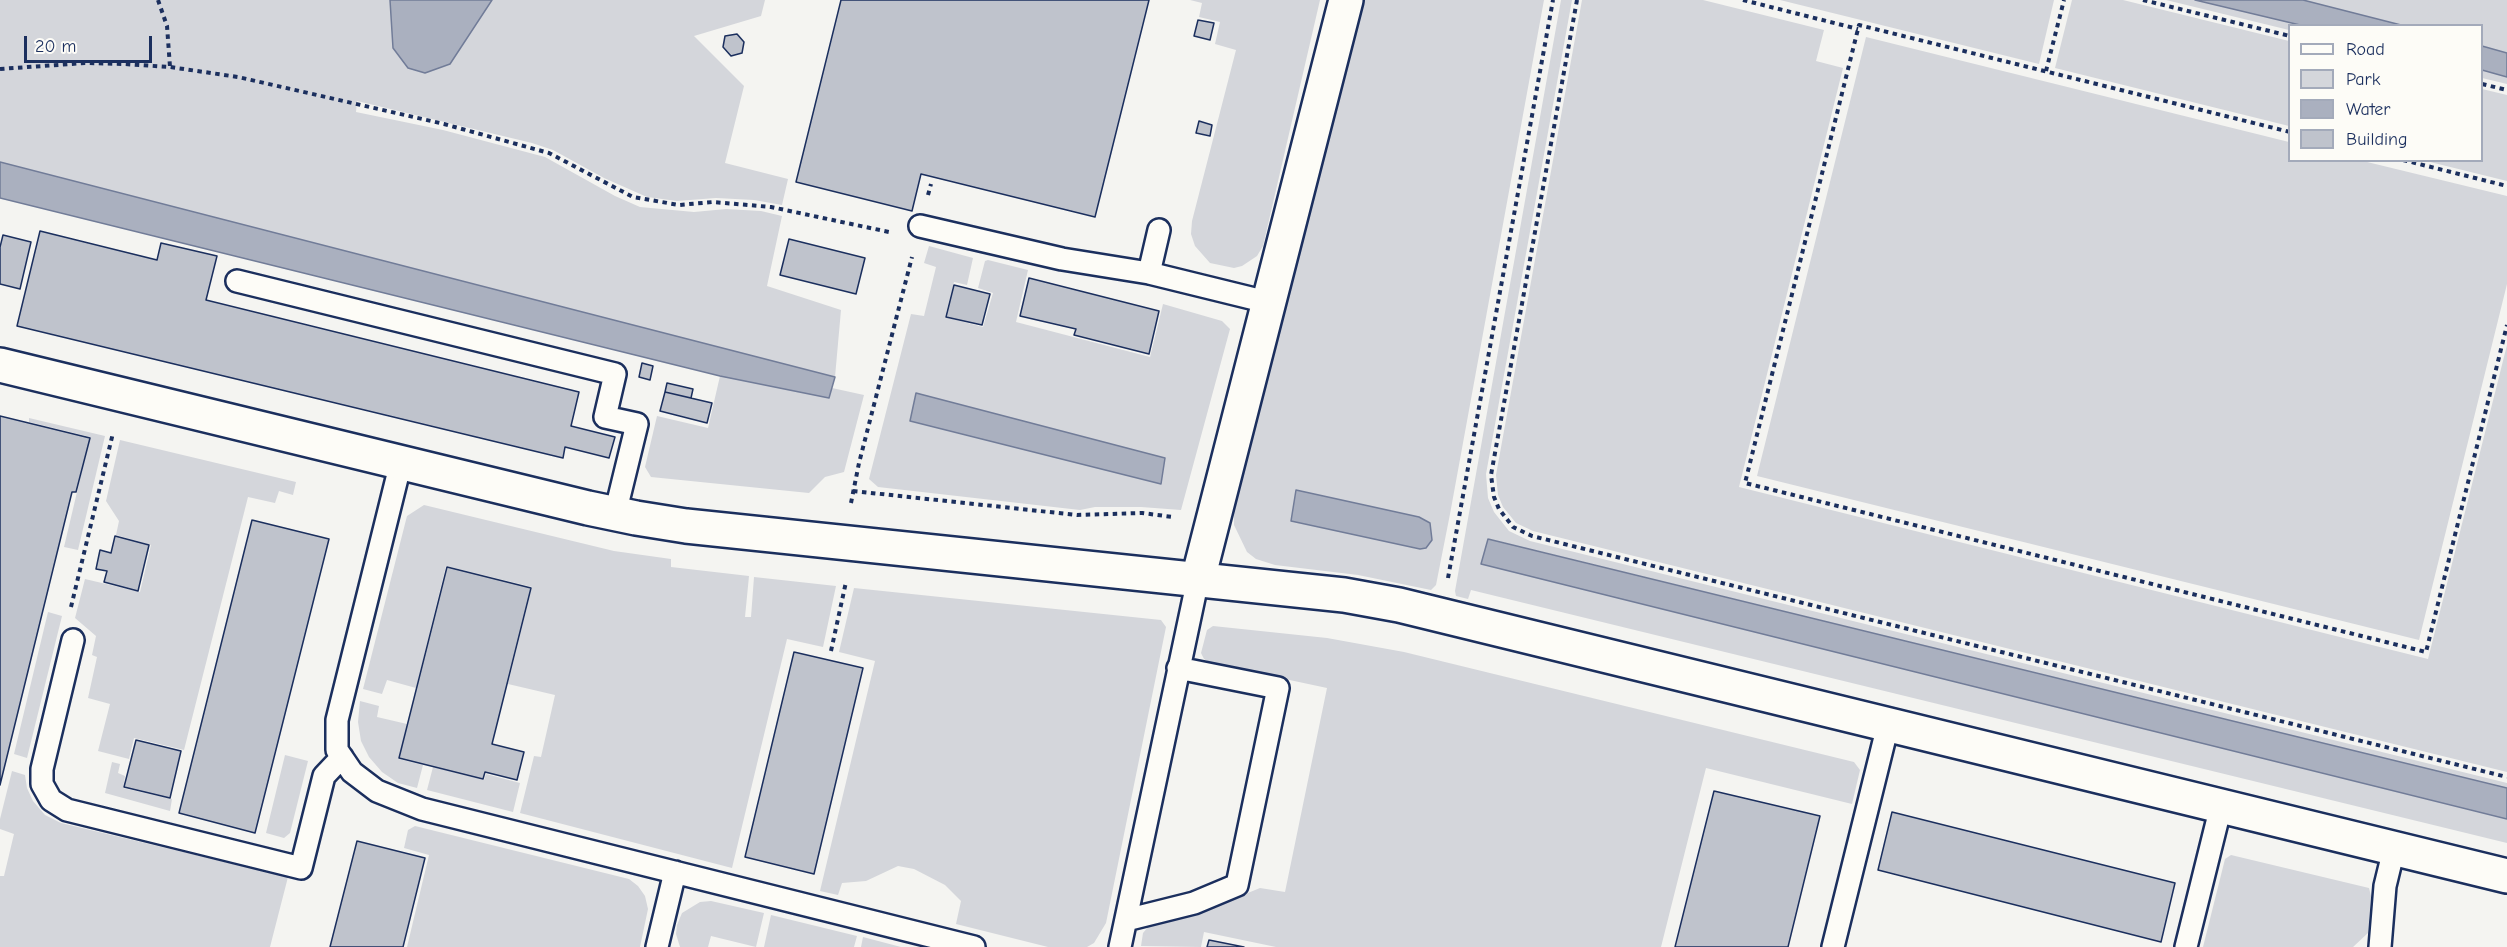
<!DOCTYPE html>
<style>
body{margin:0}
#map{position:relative;width:2507px;height:947px;overflow:hidden;background:#f4f4f1;font-family:"Comic Neue",sans-serif}
canvas{display:block}
.legend{position:absolute;left:2288px;top:24px;width:195px;height:138px;box-sizing:border-box;background:#fdfcf7;border:2px solid #a3aaba;margin:0;padding:8px 10px;list-style:none;font-size:18px;color:#1b2f5e}
.legend li{display:flex;align-items:center;gap:12px;height:30px}
.legend b{width:30px;border:2px solid #a3aaba}
.scale{position:absolute;left:24px;top:36px;width:128px;height:27px;box-sizing:border-box;border:3px solid #1b2f5e;border-top:0;padding-left:8px;font-size:18px;line-height:21px;white-space:nowrap;color:#1b2f5e;-webkit-text-stroke:4px #fdfcf7;paint-order:stroke}
</style>
<div id="map">
<canvas width="2507" height="947"></canvas>
<ul class="legend">
<li><b style="height:8px;background:#fdfcf7"></b>Road</li>
<li><b style="height:16px;background:#d4d6db"></b>Park</li>
<li><b style="height:16px;background:#aab0bf"></b>Water</li>
<li><b style="height:16px;background:#bfc3cc"></b>Building</li>
</ul>
<div class="scale">20 m</div>
</div>
<script>
const g = document.querySelector('canvas').getContext('2d');
g.lineJoin = 'round';
function fillPath(path, color) { g.fillStyle = color; g.fill(path, 'evenodd'); }
const toPath = rows => new Path2D(rows.map(r => 'M' + r).join(''));
function strokePath(path, color, width, dash) { g.strokeStyle = color; g.lineWidth = width; g.lineCap = dash ? 'butt' : 'round'; g.setLineDash(dash || []); g.stroke(path); }
const green = toPath([
 [0,0,390,0,393,48,450,63,492,0,765,0,761,16,694,36,744,86,725,163,788,179,782,205,754,200,716,198,677,201,647,197,604,178,553,150,532,143,357,101,356,112,443,130,545,157,615,196,640,207,694,212,726,209,761,211,782,216,767,286,841,310,835,377,0,162],
 [1190,0,1320,0,1263,246,1257,256,1242,266,1234,268,1210,263,1195,246,1191,234,1192,221,1236,50,1215,44,1220,22,1199,17,1202,3],
 [1365,0,1544,0,1450,514,1436,585,1431,590,1358,575,1275,565,1256,559,1247,552,1234,525,1234,509],
 [1296,490,1419,517,1430,523,1292,521],
 [1561,0,1572,0,1486,474,1488,498,1494,512,1509,531,1530,541,2507,783,2507,788,1489,539,1481,564,2507,819,2507,843,1471,590,1468,599,1456,596,1455,591],
 [1582,0,1703,0,1824,30,1816,61,1843,68,1739,487,2428,659,2507,345,2507,772,1533,531,1516,523,1503,507,1498,495,1496,475],
 [1780,0,2054,0,2039,64],
 [2072,0,2123,0,2289,41,2289,126,2055,68],
 [2166,0,2195,0,2300,25,2290,26,2289,30],
 [2303,0,2507,0,2507,53,2482,46,2482,26,2401,25],
 [1866,37,2289,142,2290,160,2363,161,2507,196,2507,284,2419,640,1757,476],
 [2482,70,2507,77,2507,84,2482,78],
 [2482,89,2507,95,2507,181,2426,161,2482,160],
 [929,246,973,258,967,285,954,282,945,317,983,327,993,293,978,288,985,261,988,260,1028,270,1016,322,1150,357,1163,304,1222,321,1230,329,1181,510,1141,507,1095,507,1080,510,878,487,869,479,911,314,924,316,936,267,924,263],
 [916,393,1165,458,1161,484,911,421],
 [720,376,829,398,832,388,864,395,844,472,825,477,809,493,651,477,645,467,657,416,708,428],
 [29,418,105,436,78,550,64,547,90,437,29,422],
 [120,440,296,482,293,495,279,491,275,503,248,497,184,750,134,738,129,759,98,751,110,704,88,698,97,657,92,655,96,636,75,618,85,579,140,592,151,545,116,535,119,521,106,501],
 [424,505,614,551,671,559,671,567,749,576,745,617,751,617,754,577,836,586,823,647,787,639,732,868,520,813,534,756,541,757,555,695,508,684,532,587,446,566,416,688,387,680,382,694,363,689,407,516],
 [854,588,1161,620,1166,627,1106,923,1094,943,1087,947,1048,947,956,924,961,901,945,885,914,869,898,866,866,881,842,883,838,895,820,891,875,661,839,652],
 [48,612,62,616,27,758,14,754],
 [1213,626,1327,638,1404,652,1854,762,1860,770,1852,804,1706,768,1661,947,1276,947,1204,932,1201,947,1141,946,1143,933,1149,926,1199,913,1260,888,1285,892,1327,688,1210,663,1204,659,1201,653,1207,630],
 [360,701,379,706,377,717,407,724,399,759,423,765,417,788,398,783,382,772,369,757,361,741,358,722],
 [285,755,308,761,290,833,284,838,266,833],
 [112,762,120,764,118,773,125,776,123,788,172,799,170,811,105,793],
 [433,767,484,780,486,774,520,783,513,812,427,790],
 [12,771,25,775,27,788,33,801,45,815,61,823,288,877,270,947,0,947,0,876,4,876,14,834,0,829,0,819],
 [415,826,629,879,638,886,645,896,648,909,640,947,407,947,429,855,404,848,408,830],
 [2231,855,2369,888,2371,896,2368,933,2353,947,2203,947,2225,859],
 [711,901,764,913,756,947,711,936,708,947,680,947,676,934,677,925,682,913,700,902],
 [771,915,857,936,854,947,764,947],
 [863,937,901,947,861,947]
]);
const water = toPath([
 [390,0,492,0,450,64,425,73,408,68,393,48,390,0],
 [2195,0,2303,0,2401,25,2300,25,2195,0],
 [2482,46,2507,53,2507,77,2482,70,2482,46],
 [0,162,835,377,829,398,720,376,0,198,0,162],
 [916,393,1165,458,1161,484,910,421,916,393],
 [1296,490,1419,517,1430,523,1432,540,1426,548,1420,549,1291,521,1296,490],
 [1488,539,2507,788,2507,819,1481,564,1488,539]
]);
const building = toPath([
 [841,0,1149,0,1095,217,921,174,912,211,796,182,841,0],
 [1198,20,1214,23,1210,40,1194,36,1198,20],
 [737,34,744,42,742,53,731,56,723,47,725,36,737,34],
 [1199,121,1212,125,1210,136,1196,133,1199,121],
 [40,231,157,260,161,243,217,256,206,300,579,392,571,426,615,437,609,458,565,447,563,458,17,326,40,231],
 [3,235,31,242,20,289,0,284,0,247,3,235],
 [789,239,865,258,856,294,780,275,789,239],
 [1029,278,1159,311,1149,354,1074,335,1076,329,1020,316,1029,278],
 [954,285,990,294,982,325,946,317,954,285],
 [642,363,653,366,650,380,639,377,642,363],
 [667,383,693,389,691,398,665,392,667,383],
 [665,392,712,403,707,423,660,411,665,392],
 [0,416,90,438,76,492,72,492,0,785,0,416],
 [252,520,329,539,255,833,179,813,252,520],
 [115,536,149,545,138,591,104,582,107,571,96,569,100,550,111,553,115,536],
 [447,567,531,588,492,744,524,752,517,780,485,772,483,779,399,758,447,567],
 [794,652,863,668,814,874,745,857,794,652],
 [136,740,181,751,170,798,124,787,136,740],
 [1714,791,1820,816,1788,947,1675,947,1714,791],
 [1892,812,2175,883,2161,942,1878,870,1892,812],
 [357,841,425,858,403,947,330,947,357,841],
 [1209,940,1244,947,1207,947,1209,940]
]);
const path = toPath([
 [158,0,167,26,170,67],
 [1577,0,1491,475,1494,497,1499,509,1513,527,1532,536,2507,777],
 [1743,0,1858,29],
 [2143,0,2290,36],
 [0,69,85,63,124,64,170,67,238,77,444,124,549,153,633,197,679,205,713,202,771,207,889,232],
 [2046,71,2064,0],
 [2482,84,2507,90],
 [2290,132,1859,25,1745,483,2426,652,2507,325],
 [2403,160,2507,186],
 [928,195,931,184],
 [853,491,1077,515,1142,513,1173,517],
 [851,503,859,463,912,257],
 [1448,578,1553,0],
 [71,607,113,433],
 [831,651,846,582]
]);
const service = toPath([
 [920,226,1062,259,1149,273,1267,302],
 [1149,273,1159,230],
 [237,281,615,374,605,417,637,424,615,514],
 [401,462,337,720,337,750,352,772,377,791,422,809,974,947],
 [73,640,42,769,42,784,51,800,67,810,301,868,324,776,342,757],
 [1126,920,1194,903,1237,885,1278,688,1178,668],
 [657,947,675,872],
 [1120,947,1198,579],
 [1833,947,1888,725],
 [2186,947,2221,806],
 [2380,947,2385,886,2394,849]
]);
const minor = toPath([
 [0,365,588,508,636,518,686,526,1344,595,1399,605,2507,876],
 [1198,579,1346,0]
]);
fillPath(green, '#d4d6db');
fillPath(water, '#aab0bf');
strokePath(water, '#717c98', 1.5);
fillPath(building, '#bfc3cc');
strokePath(building, '#1b2f5e', 1.5);
strokePath(service, '#1b2f5e', 26);
strokePath(minor, '#1b2f5e', 38);
strokePath(path, '#1b2f5e', 4, [4.5, 4.5]);
strokePath(service, '#fdfcf7', 21);
strokePath(minor, '#fdfcf7', 33);
</script>
